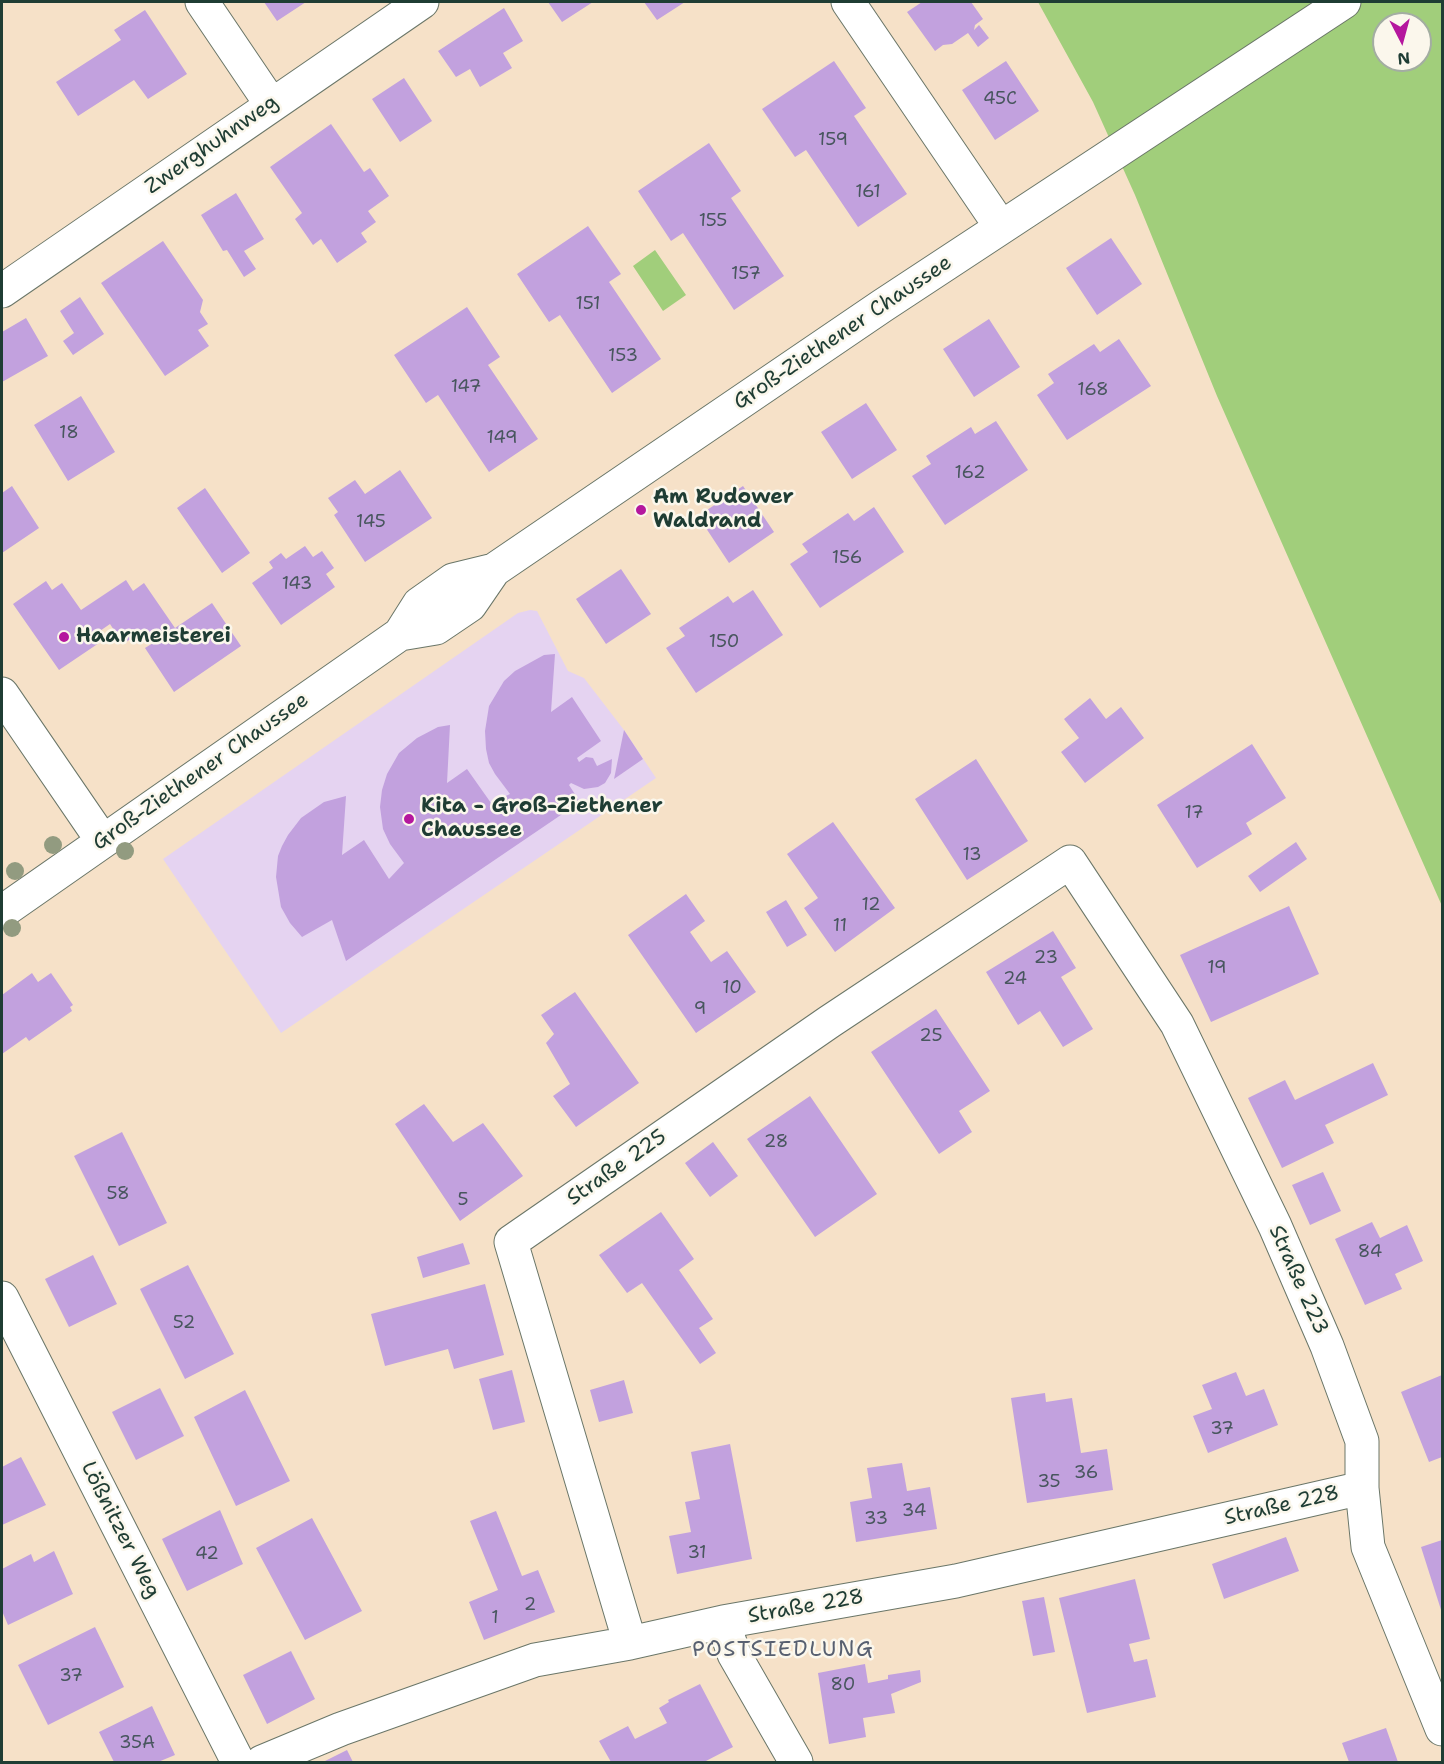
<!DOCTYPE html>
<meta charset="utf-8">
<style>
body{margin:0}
#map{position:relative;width:1444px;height:1764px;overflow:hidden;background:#f6e1c8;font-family:"Shantell Sans",sans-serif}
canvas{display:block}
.frame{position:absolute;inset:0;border:3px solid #1f3d34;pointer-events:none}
.north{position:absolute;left:1372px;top:12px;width:60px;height:60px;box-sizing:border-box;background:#fbf7ec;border:2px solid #a3ada2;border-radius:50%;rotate:174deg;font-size:16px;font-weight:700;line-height:24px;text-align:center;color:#1f3d34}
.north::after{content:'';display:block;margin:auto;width:21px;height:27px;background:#b5179e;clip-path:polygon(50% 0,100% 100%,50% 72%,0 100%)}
</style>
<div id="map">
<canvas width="1444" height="1764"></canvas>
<div class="frame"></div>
<div class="north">N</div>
</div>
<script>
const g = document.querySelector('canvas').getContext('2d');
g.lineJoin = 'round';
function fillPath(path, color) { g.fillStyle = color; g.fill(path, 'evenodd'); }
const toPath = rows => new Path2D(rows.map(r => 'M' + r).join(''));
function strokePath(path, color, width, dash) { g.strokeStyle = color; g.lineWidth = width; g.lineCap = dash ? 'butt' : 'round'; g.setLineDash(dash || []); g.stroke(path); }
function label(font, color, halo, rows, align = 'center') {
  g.font = font + ' "Shantell Sans",sans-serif'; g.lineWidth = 5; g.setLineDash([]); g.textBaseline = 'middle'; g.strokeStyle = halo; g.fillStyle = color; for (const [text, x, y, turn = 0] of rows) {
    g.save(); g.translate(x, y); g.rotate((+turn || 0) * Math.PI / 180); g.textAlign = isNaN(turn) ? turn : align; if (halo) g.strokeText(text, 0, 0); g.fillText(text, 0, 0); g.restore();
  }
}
const built = toPath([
 [530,610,537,611,568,671,584,678,624,730,656,778,281,1033,163,859,518,613]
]);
const green = toPath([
 [1038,2,1442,2,1442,906,1217,396,1135,195,1093,102],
 [1384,24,1420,24,1420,60,1384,60],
 [655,250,686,295,663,311,633,266]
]);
const building = toPath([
 [264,2,306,2,277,21],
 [548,2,593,2,562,22],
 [644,2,685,2,657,20],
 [922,2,971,2,983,19,975,25,974,30,979,25,989,38,978,47,968,33,952,44,943,45,935,51,907,12],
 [504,8,523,41,503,53,512,68,480,87,470,69,456,77,438,51],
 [145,10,187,74,148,99,134,80,78,116,56,82,121,40,114,30],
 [834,61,866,108,854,116,907,194,858,227,806,150,795,157,762,109],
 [1006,61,1039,111,995,140,962,90],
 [404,78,432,121,400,142,372,99],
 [331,124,364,172,370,168,389,196,368,211,376,222,361,233,367,242,337,263,321,239,313,245,295,219,302,213,270,167],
 [709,143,741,191,731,198,784,276,734,310,683,233,671,241,638,191],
 [236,193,264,239,244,251,256,269,244,277,227,250,223,251,201,215],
 [588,226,621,274,609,282,661,359,612,393,560,315,549,322,517,274],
 [1111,238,1142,284,1097,315,1066,268],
 [163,241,203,300,200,312,208,324,198,330,209,346,165,376,101,283],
 [80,297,104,334,73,355,63,341,74,333,60,311],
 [467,307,500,357,488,365,538,439,489,472,438,395,426,403,394,355],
 [26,318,48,356,2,382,2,332],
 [989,319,1020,367,974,397,943,349],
 [1119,339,1151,386,1067,440,1037,395,1054,383,1048,374,1094,344,1100,352],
 [81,396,115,452,68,481,34,425],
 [866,403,897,450,852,479,821,432],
 [996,421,1028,470,945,525,912,476,931,464,926,456,971,427,975,434],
 [400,470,432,518,365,562,334,515,338,512,328,498,355,480,365,494],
 [12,486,39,528,2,553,2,493],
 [743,486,774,532,729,563,698,516],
 [205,488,250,553,222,573,177,508],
 [874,507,904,552,820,608,790,564,808,552,802,544,848,513,854,521],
 [305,546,313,557,322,551,334,568,326,574,335,587,281,625,252,583,273,568,269,562,281,553,286,559],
 [621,569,651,614,606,644,576,599],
 [126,580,133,591,144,583,175,628,212,603,241,646,174,692,145,648,153,643,144,630,123,644,110,624,97,633,102,641,59,670,13,604,46,581,52,590,62,583,81,610],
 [753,590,783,635,696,693,666,648,685,636,679,628,728,596,733,603],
 [555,654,551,712,572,697,601,741,577,758,579,762,586,757,593,758,597,766,612,759,611,773,605,783,598,787,584,789,571,783,569,785,580,802,346,961,332,920,302,937,290,923,281,907,276,877,278,856,282,846,288,835,301,818,324,802,346,796,342,855,364,840,389,879,404,863,390,844,383,829,380,807,382,790,387,774,399,753,417,738,438,727,450,725,447,783,467,769,491,803,510,794,495,774,489,763,486,749,485,731,489,706,504,681,515,671,544,655],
 [1090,698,1106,719,1121,707,1144,738,1085,783,1061,752,1079,738,1064,719],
 [624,730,643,759,614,779],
 [1252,744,1286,798,1246,823,1252,834,1197,868,1157,805],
 [976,759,1028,841,967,880,915,799],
 [833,822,895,908,835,952,804,908,818,898,787,854],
 [1296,842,1307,859,1260,892,1248,876],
 [686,894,705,921,690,932,711,962,727,951,756,992,696,1033,628,935],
 [786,900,807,935,787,947,766,912],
 [1289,906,1319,974,1211,1022,1180,955],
 [1053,931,1076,968,1061,977,1093,1029,1063,1047,1040,1011,1018,1025,986,972],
 [32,973,38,982,51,973,73,1005,70,1007,72,1011,29,1041,26,1037,2,1054,2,995],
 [575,992,639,1083,576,1127,553,1096,570,1084,546,1043,554,1034,541,1015],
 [936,1009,990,1091,959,1111,972,1132,939,1154,871,1052],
 [1373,1063,1388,1095,1325,1125,1334,1143,1282,1168,1248,1098,1285,1080,1295,1100],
 [810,1096,877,1194,815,1237,747,1139],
 [424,1104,453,1142,483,1123,523,1176,460,1221,395,1124],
 [122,1132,167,1223,119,1246,74,1156],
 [713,1142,738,1176,710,1197,685,1163],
 [1323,1172,1341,1211,1310,1225,1292,1185],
 [661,1212,694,1259,679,1270,713,1319,699,1328,716,1353,700,1364,642,1283,627,1293,599,1255],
 [1372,1222,1380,1238,1407,1225,1423,1261,1395,1274,1402,1289,1365,1305,1335,1239],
 [463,1243,470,1264,423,1278,417,1257],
 [93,1255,117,1304,69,1327,45,1279],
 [188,1265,234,1354,185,1379,140,1289],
 [485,1284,504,1355,454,1369,448,1349,385,1366,371,1314],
 [512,1370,525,1422,493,1430,479,1379],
 [1236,1372,1246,1396,1264,1389,1278,1425,1208,1453,1193,1416,1212,1409,1202,1385],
 [1442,1375,1442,1457,1429,1462,1401,1392],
 [624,1380,633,1413,599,1422,590,1390],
 [160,1388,184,1436,136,1460,112,1412],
 [245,1390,290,1481,236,1506,194,1417],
 [1045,1393,1046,1402,1072,1398,1081,1453,1107,1449,1113,1490,1027,1503,1011,1398],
 [730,1444,752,1559,677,1574,669,1536,691,1532,685,1502,700,1499,691,1452],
 [21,1457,46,1505,2,1525,2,1467],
 [902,1463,907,1491,930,1487,937,1529,856,1542,850,1502,872,1498,867,1468],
 [220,1510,243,1564,187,1591,162,1539],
 [496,1511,522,1576,538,1570,555,1612,484,1640,469,1602,498,1590,470,1521],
 [312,1518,362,1611,305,1640,256,1548],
 [1286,1537,1299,1571,1224,1599,1212,1564],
 [1442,1540,1442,1613,1421,1547],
 [54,1551,73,1594,8,1625,2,1611,2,1569,31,1554,34,1562],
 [1135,1579,1150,1639,1129,1644,1134,1662,1147,1659,1156,1697,1087,1713,1059,1598],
 [1044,1597,1055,1652,1033,1656,1022,1601],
 [95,1627,124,1687,48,1725,18,1665],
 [291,1651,315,1699,267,1724,243,1675],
 [865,1664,868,1683,888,1679,888,1675,920,1670,921,1682,891,1694,895,1713,863,1718,866,1737,829,1744,818,1673],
 [700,1684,733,1747,704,1762,611,1762,599,1741,628,1726,635,1739,667,1723,659,1708,669,1702,668,1700],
 [152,1706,175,1755,158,1762,114,1762,99,1732],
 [1386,1728,1398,1762,1349,1762,1342,1743],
 [347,1750,353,1762,323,1762]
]);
const minor = toPath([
 [202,2,271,104],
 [848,2,1001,227],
 [2,291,422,2],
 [400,634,436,628,470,605,494,570],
 [2,694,102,840],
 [2,912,400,634,419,604,453,580,494,570,882,306,1344,2],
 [2,1298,238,1762],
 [723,1622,734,1654,796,1762],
 [630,1643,511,1242,829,1022,1070,862,1177,1024,1275,1226,1327,1346,1362,1441,1362,1488,1368,1547,1442,1729],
 [262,1762,341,1729,535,1660,630,1643,723,1622,956,1581,1362,1488]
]);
const trees = [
 [53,845],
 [125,851],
 [15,871],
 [12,928]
];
const markers = [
 [641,510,6,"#b5179e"],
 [64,637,6,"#b5179e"],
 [409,819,6,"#b5179e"]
];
const numberNames = [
 ["45C",1000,99],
 ["159",833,140],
 ["161",868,192],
 ["155",713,221],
 ["157",746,274],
 ["151",588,304],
 ["153",623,356],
 ["147",466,387],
 ["168",1093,390],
 ["18",69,433],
 ["149",502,438],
 ["162",970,473],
 ["145",371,522],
 ["156",847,558],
 ["143",297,584],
 ["150",724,642],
 ["17",1194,813],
 ["13",972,855],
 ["12",871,905],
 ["11",840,926],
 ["23",1046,958],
 ["19",1217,968],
 ["24",1015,979],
 ["10",732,988],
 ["9",700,1009],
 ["25",931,1036],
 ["28",776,1142],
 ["58",118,1194],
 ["5",463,1200],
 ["84",1370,1252],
 ["52",184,1323],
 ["37",1222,1429],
 ["36",1086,1473],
 ["35",1049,1482],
 ["34",914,1511],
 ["33",876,1519],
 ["31",697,1553],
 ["42",207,1554],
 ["2",530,1605],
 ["1",495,1618],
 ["37",71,1676],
 ["80",843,1685],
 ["35A",137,1743]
];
const streetNames = [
 ["Zwerghuhnweg",212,145,-35],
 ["Groß-Ziethener Chaussee",843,333,-34],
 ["Groß-Ziethener Chaussee",201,772,-35],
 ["Straße 225",617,1168,-35],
 ["Straße 223",1298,1280,66],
 ["Straße 228",1282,1506,-13],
 ["Lößnitzer Weg",120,1530,63],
 ["Straße 228",806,1607,-10]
];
const poiNames = [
 ["Am Rudower",653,498],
 ["Waldrand",653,522],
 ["Haarmeisterei",76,637],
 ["Kita - Groß-Ziethener",421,807],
 ["Chaussee",421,831]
];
const neighbourhoodNames = [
 ["POSTSIEDLUNG",783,1650]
];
fillPath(built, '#e5d3f1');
fillPath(green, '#a1ce7b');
fillPath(building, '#c2a1de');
strokePath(minor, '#6a7668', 35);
strokePath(minor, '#fff', 33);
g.fillStyle = '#929b80';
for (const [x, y] of trees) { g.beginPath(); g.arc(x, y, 9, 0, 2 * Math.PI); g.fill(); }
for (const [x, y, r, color] of markers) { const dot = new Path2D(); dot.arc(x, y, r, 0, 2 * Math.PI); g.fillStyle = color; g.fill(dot); strokePath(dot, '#fbf7ec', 2); }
label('18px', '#48565e', null, numberNames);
label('21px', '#1f3d34', '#fbf7ec', streetNames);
label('bold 21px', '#1f3d34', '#fbf7ec', poiNames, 'left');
g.letterSpacing = '1.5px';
label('22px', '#586070', '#fbf7ec', neighbourhoodNames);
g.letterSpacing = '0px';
</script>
